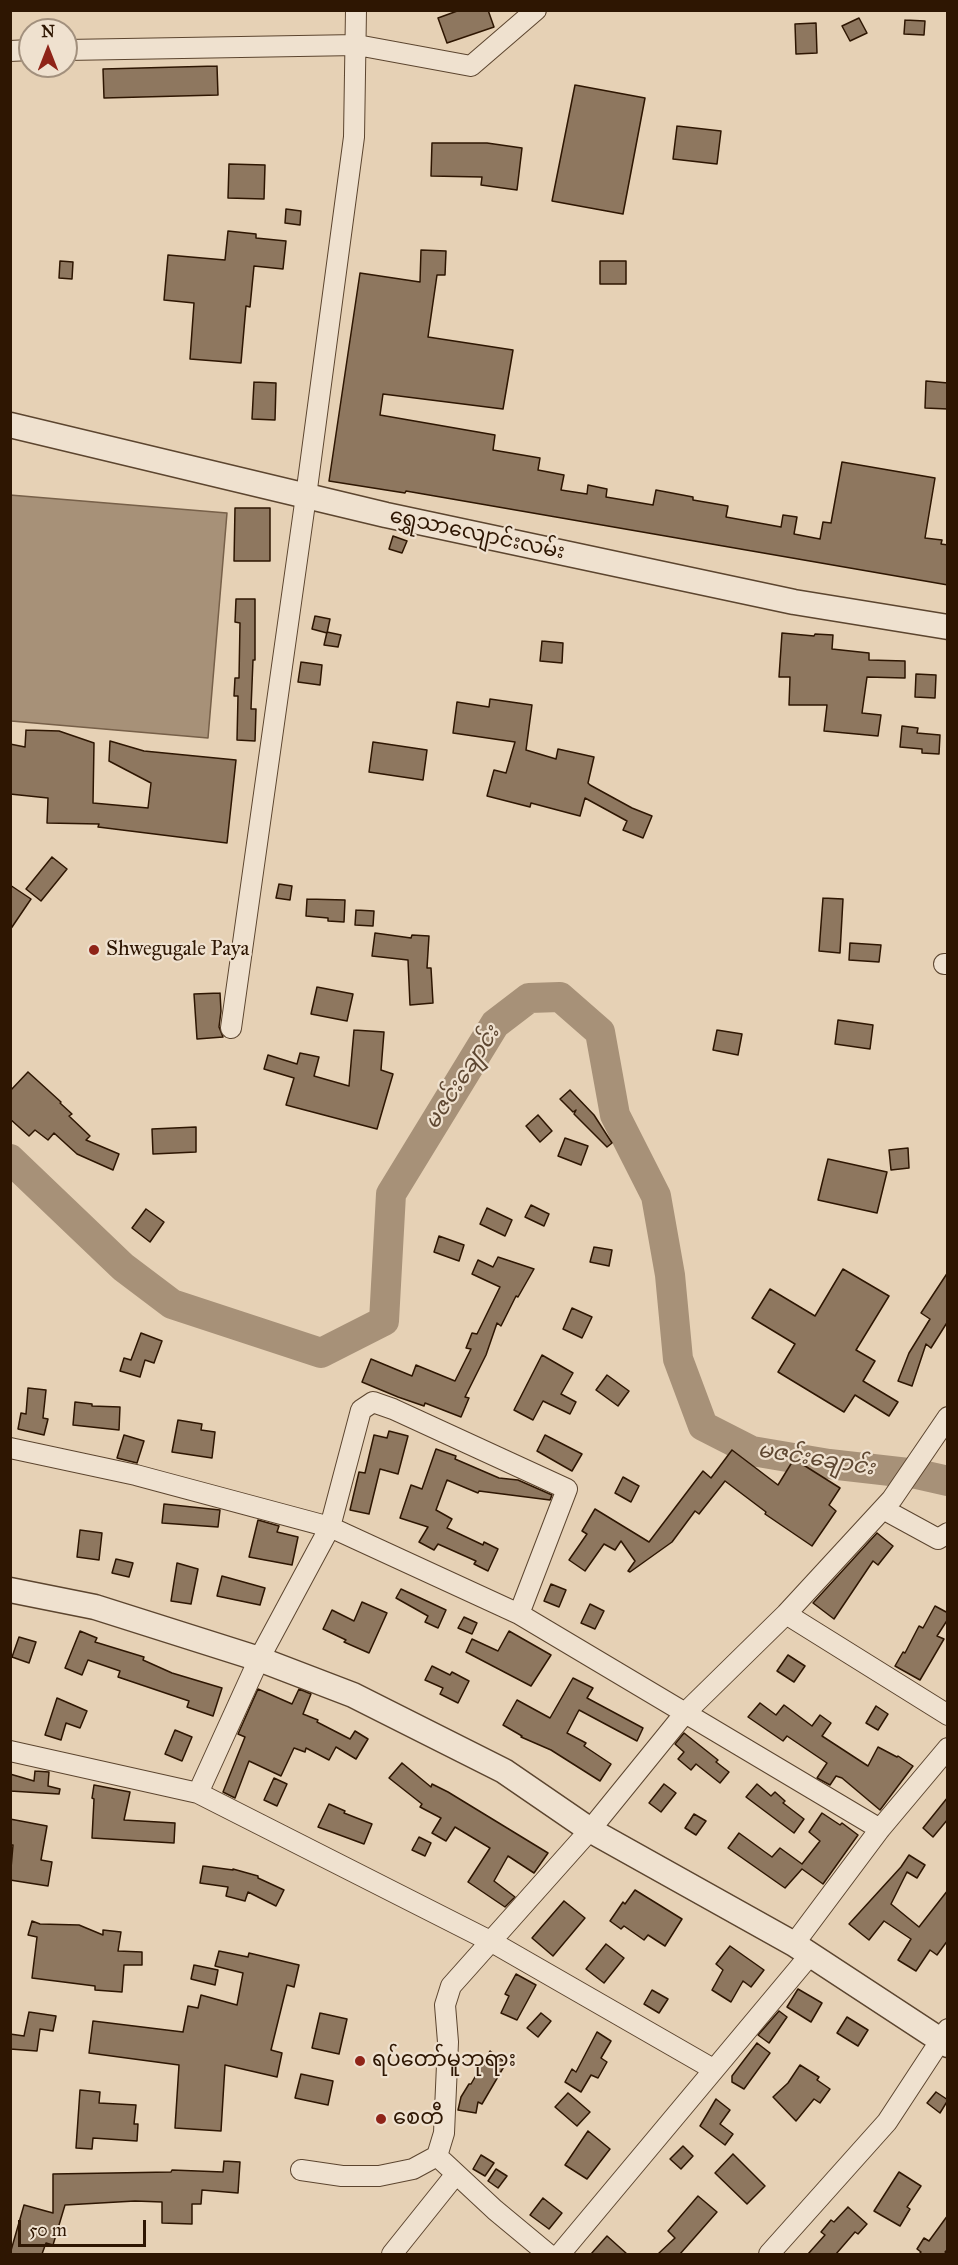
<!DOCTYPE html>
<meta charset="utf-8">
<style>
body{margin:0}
#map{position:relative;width:958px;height:2265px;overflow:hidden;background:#e6d1b5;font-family:"IM FELL Great Primer",serif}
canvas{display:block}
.frame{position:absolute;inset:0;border:12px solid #2e1602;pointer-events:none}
.north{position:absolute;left:18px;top:18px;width:60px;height:60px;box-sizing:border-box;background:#efe1cf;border:2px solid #a2907d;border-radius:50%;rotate:0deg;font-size:16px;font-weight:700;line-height:24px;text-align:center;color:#2e1602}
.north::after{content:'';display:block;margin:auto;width:21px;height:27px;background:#8f2418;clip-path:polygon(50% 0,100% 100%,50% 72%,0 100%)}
.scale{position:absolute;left:18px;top:2220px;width:128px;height:27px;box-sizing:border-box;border:3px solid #2e1602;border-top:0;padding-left:8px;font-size:18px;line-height:21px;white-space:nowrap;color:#2e1602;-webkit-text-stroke:4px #efe1cf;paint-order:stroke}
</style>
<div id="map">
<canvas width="958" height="2265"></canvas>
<div class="frame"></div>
<div class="north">N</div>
<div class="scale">50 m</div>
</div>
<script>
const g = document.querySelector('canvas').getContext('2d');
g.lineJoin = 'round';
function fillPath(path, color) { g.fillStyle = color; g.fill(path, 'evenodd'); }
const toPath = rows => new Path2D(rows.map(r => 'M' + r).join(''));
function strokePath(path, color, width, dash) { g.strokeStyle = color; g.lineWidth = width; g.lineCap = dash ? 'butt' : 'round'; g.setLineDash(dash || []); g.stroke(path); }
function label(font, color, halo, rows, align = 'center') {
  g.font = font + ' "IM FELL Great Primer","Noto Sans Myanmar",serif'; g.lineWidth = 4.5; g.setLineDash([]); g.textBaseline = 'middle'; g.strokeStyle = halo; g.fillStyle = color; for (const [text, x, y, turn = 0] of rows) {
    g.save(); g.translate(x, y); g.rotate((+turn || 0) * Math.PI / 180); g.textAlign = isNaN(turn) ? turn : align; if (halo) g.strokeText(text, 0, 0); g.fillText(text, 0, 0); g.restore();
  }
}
const water = toPath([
 [10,495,227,513,208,738,11,721,10,495]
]);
const river = toPath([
 [10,1159,123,1267,172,1304,321,1353,384,1321,391,1194,495,1024,529,998,560,997,600,1032,615,1115,656,1196,670,1275,678,1359,703,1426,752,1451,829,1464,917,1474,948,1481]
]);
const building = toPath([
 [460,10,488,10,494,27,447,43,438,18,460,10],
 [859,18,867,33,850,41,842,26,859,18],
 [905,20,925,21,924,35,904,34,905,20],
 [816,23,817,53,796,54,795,24,816,23],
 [217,66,218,95,104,98,103,69,217,66],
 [575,85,645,98,623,214,552,201,575,85],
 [677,126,721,131,717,164,673,159,677,126],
 [432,143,487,143,522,148,517,190,481,185,482,177,431,176,432,143],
 [229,164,265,165,264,199,228,198,229,164],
 [286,209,301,211,300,225,285,223,286,209],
 [228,231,256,234,256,238,286,241,283,269,254,266,250,307,246,306,241,363,190,359,194,303,164,300,168,255,225,260,228,231],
 [421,250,446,251,445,275,437,275,428,337,513,350,503,409,383,394,380,415,495,435,493,450,540,458,538,470,564,475,561,490,587,494,588,485,607,489,606,497,653,505,656,490,693,497,693,500,728,506,726,517,781,527,783,515,797,517,794,534,820,539,823,522,831,523,842,462,935,478,925,538,942,540,941,544,948,545,948,585,406,491,405,493,329,481,360,273,420,282,421,250],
 [60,261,73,262,72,279,59,278,60,261],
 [600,261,626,261,626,284,600,284,600,261],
 [926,381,948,383,948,409,925,408,926,381],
 [254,382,276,383,275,420,252,419,254,382],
 [235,508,270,508,270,561,234,561,235,508],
 [393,536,407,541,402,553,389,549,393,536],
 [236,599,255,599,255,660,253,660,251,709,256,709,255,741,237,740,238,696,234,696,235,678,239,678,240,623,235,622,236,599],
 [315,616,330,619,327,633,312,629,315,616],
 [327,632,341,635,338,647,324,645,327,632],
 [782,633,814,636,815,634,833,635,832,649,869,653,869,660,905,661,905,678,867,677,862,713,881,715,878,736,824,731,827,705,789,705,790,677,779,677,782,633],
 [542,641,563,643,562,663,540,661,542,641],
 [301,662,322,665,320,685,298,682,301,662],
 [916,674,936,675,935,698,915,697,916,674],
 [490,699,532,705,526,750,556,759,558,749,594,757,588,783,590,785,632,808,652,816,643,838,623,830,627,821,585,798,580,816,531,803,530,807,487,796,494,770,506,773,515,742,453,733,457,702,489,707,490,699],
 [902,726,918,728,917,733,940,735,939,754,922,753,922,749,900,747,902,726],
 [26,730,59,731,94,743,93,803,148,808,151,783,109,761,110,741,144,751,236,760,227,843,98,827,99,824,47,823,48,798,10,794,10,744,25,747,26,730],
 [373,742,427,750,423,780,369,772,373,742],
 [52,857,67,869,41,901,26,889,52,857],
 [279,884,292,886,290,900,276,898,279,884],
 [10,885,31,899,10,930,10,885],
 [823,898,843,899,840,953,819,951,823,898],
 [307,899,345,900,344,922,328,921,328,918,306,916,307,899],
 [356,910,374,911,373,926,355,925,356,910],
 [375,933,411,938,412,935,429,936,427,968,431,968,433,1003,410,1005,408,960,372,956,375,933],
 [850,943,881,945,879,962,849,960,850,943],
 [317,987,353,994,347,1021,311,1014,317,987],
 [220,993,221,1011,219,1027,223,1037,197,1039,194,994,220,993],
 [838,1020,873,1025,870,1049,835,1044,838,1020],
 [354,1030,384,1032,381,1070,393,1074,377,1129,286,1105,294,1078,264,1069,268,1055,297,1064,300,1053,319,1057,314,1076,349,1086,354,1030],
 [717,1030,742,1034,738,1055,713,1050,717,1030],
 [28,1072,61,1102,60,1103,72,1114,69,1116,90,1136,86,1140,119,1154,113,1170,77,1154,54,1133,48,1140,35,1130,29,1136,10,1119,10,1091,28,1072],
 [570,1090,594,1115,612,1143,607,1147,574,1114,576,1110,573,1112,560,1099,570,1090],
 [538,1115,552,1131,540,1142,526,1126,538,1115],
 [196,1127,196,1152,153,1154,152,1129,196,1127],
 [565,1138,588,1146,581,1165,558,1156,565,1138],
 [908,1148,909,1168,891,1170,889,1150,908,1148],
 [828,1159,887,1172,877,1213,818,1200,828,1159],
 [531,1205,549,1214,544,1226,525,1217,531,1205],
 [487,1208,512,1220,505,1236,480,1224,487,1208],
 [146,1209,164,1222,150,1242,132,1228,146,1209],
 [439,1236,464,1245,459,1261,434,1252,439,1236],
 [594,1247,612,1250,609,1266,590,1262,594,1247],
 [498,1257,534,1269,518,1297,516,1296,501,1326,497,1323,486,1355,465,1397,469,1398,461,1417,425,1403,424,1406,398,1397,362,1382,371,1359,412,1376,416,1365,455,1381,471,1349,466,1348,472,1333,477,1334,500,1287,472,1274,478,1260,493,1267,498,1257],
 [843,1269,889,1296,856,1350,875,1361,863,1381,898,1402,889,1416,855,1395,844,1412,778,1372,795,1344,752,1318,770,1289,815,1316,843,1269],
 [948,1272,948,1321,931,1348,926,1344,912,1386,898,1381,909,1353,930,1319,921,1313,948,1272],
 [572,1308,592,1317,582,1338,563,1329,572,1308],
 [141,1333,162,1341,154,1363,145,1360,140,1377,120,1371,124,1358,131,1360,141,1333],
 [542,1355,573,1373,561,1394,576,1402,570,1414,543,1401,533,1420,514,1410,542,1355],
 [607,1375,629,1391,618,1406,596,1390,607,1375],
 [28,1388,46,1390,43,1418,48,1419,44,1435,18,1429,21,1413,26,1414,28,1388],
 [75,1402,92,1404,92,1406,120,1407,119,1430,73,1425,75,1402],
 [178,1420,202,1424,201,1430,215,1432,212,1458,172,1452,178,1420],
 [389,1431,408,1436,398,1474,380,1469,369,1514,350,1510,359,1472,365,1473,374,1435,387,1438,389,1431],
 [124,1435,144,1441,137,1463,117,1458,124,1435],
 [545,1435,582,1454,572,1471,537,1451,545,1435],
 [436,1449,456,1456,455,1459,499,1478,518,1480,552,1495,550,1500,479,1491,478,1493,447,1480,436,1510,452,1519,447,1528,483,1545,484,1542,498,1549,488,1571,474,1564,476,1561,438,1544,434,1550,419,1542,428,1527,400,1518,411,1485,422,1489,436,1449],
 [732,1450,778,1485,794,1459,840,1488,829,1505,836,1511,812,1546,765,1514,766,1512,725,1481,699,1514,695,1511,672,1542,630,1572,628,1571,635,1561,621,1541,615,1550,604,1544,585,1571,569,1560,587,1534,582,1531,595,1509,649,1542,703,1471,711,1478,732,1450],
 [623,1477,639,1486,631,1502,615,1493,623,1477],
 [164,1504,220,1510,218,1527,162,1523,164,1504],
 [258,1520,279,1526,277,1532,298,1537,292,1565,249,1557,258,1520],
 [80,1530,102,1533,99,1560,77,1557,80,1530],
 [877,1533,893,1546,878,1565,873,1561,834,1619,813,1603,877,1533],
 [116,1559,133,1563,129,1577,112,1573,116,1559],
 [177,1563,198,1569,191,1604,171,1601,177,1563],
 [222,1576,265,1588,260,1605,217,1596,222,1576],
 [551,1584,566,1590,559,1607,544,1601,551,1584],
 [401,1589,446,1610,438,1628,425,1622,428,1616,396,1598,401,1589],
 [362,1602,387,1613,369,1653,344,1642,346,1640,323,1629,332,1610,354,1621,362,1602],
 [590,1604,604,1611,595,1629,581,1623,590,1604],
 [935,1606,948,1613,948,1619,937,1636,944,1639,920,1680,895,1666,903,1652,905,1653,919,1626,923,1628,935,1606],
 [464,1617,477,1623,472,1634,458,1628,464,1617],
 [80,1631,97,1638,95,1642,144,1657,143,1660,172,1673,222,1688,213,1716,187,1707,189,1701,118,1677,120,1671,88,1660,82,1675,65,1668,80,1631],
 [509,1631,551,1655,531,1686,466,1652,472,1639,498,1651,509,1631],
 [19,1637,36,1642,29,1663,12,1657,19,1637],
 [788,1655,805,1666,794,1682,777,1671,788,1655],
 [432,1666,450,1675,452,1672,469,1681,458,1703,440,1694,443,1688,425,1680,432,1666],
 [573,1678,593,1688,587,1698,643,1728,637,1741,579,1710,567,1733,586,1743,584,1746,611,1764,600,1781,551,1750,521,1737,522,1736,503,1725,517,1700,550,1718,573,1678],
 [258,1689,292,1704,299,1689,311,1694,303,1714,318,1720,317,1722,350,1739,355,1731,368,1739,356,1759,336,1747,329,1760,306,1748,305,1752,294,1748,281,1776,249,1761,235,1798,223,1792,245,1737,238,1734,258,1689],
 [57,1698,87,1711,80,1728,66,1723,61,1740,45,1735,57,1698],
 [760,1703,776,1715,784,1705,812,1726,820,1715,831,1723,822,1736,868,1766,878,1747,897,1757,898,1756,913,1766,880,1810,842,1778,836,1776,830,1785,817,1778,827,1763,787,1736,783,1741,748,1717,760,1703],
 [876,1706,888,1714,878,1730,866,1723,876,1706],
 [175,1730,192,1737,182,1761,165,1754,175,1730],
 [684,1733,718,1760,716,1762,729,1772,720,1783,696,1764,691,1770,678,1759,684,1752,675,1744,684,1733],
 [402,1763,431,1787,432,1784,448,1792,548,1853,534,1873,508,1856,494,1881,515,1897,505,1907,468,1882,490,1848,455,1827,446,1841,432,1833,441,1818,420,1807,422,1804,389,1778,402,1763],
 [35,1771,49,1772,48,1786,60,1789,59,1794,10,1791,10,1774,34,1781,35,1771],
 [274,1778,287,1784,277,1806,264,1800,274,1778],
 [664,1784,676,1793,661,1812,649,1803,664,1784],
 [757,1784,771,1796,775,1792,785,1801,783,1803,804,1819,794,1833,746,1797,757,1784],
 [94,1785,130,1792,124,1820,175,1823,174,1843,92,1838,94,1799,92,1798,94,1785],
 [948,1797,948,1819,933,1837,923,1828,948,1797],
 [329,1804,345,1811,344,1813,372,1824,364,1844,318,1827,329,1804],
 [822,1813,840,1825,842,1823,858,1835,823,1884,802,1869,785,1888,728,1848,739,1833,772,1857,780,1848,802,1864,820,1841,809,1832,822,1813],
 [694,1814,706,1821,696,1835,685,1828,694,1814],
 [10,1819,47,1826,41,1860,52,1862,48,1886,10,1880,13,1845,10,1845,10,1819],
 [419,1837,431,1843,425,1856,412,1850,419,1837],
 [909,1855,925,1865,917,1878,907,1872,891,1904,919,1927,948,1890,948,1940,937,1955,930,1950,916,1971,898,1960,911,1939,884,1921,869,1940,849,1924,901,1867,909,1855],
 [203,1866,233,1870,233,1869,258,1876,258,1878,284,1890,276,1906,248,1892,245,1901,226,1896,228,1887,200,1883,203,1866],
 [635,1890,682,1919,665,1946,648,1935,644,1940,624,1926,621,1929,610,1921,623,1902,625,1904,635,1890],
 [564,1901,585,1918,553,1956,532,1938,564,1901],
 [32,1921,40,1924,79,1925,103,1935,103,1930,121,1932,118,1951,142,1952,142,1965,124,1965,122,1992,95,1990,95,1986,32,1978,37,1937,28,1935,32,1921],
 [606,1944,624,1958,604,1983,586,1969,606,1944],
 [730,1946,764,1970,751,1987,743,1981,731,2002,712,1990,723,1970,716,1964,730,1946],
 [219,1951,248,1957,249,1953,299,1965,294,1987,287,1985,271,2050,282,2053,277,2077,225,2065,221,2131,175,2128,179,2065,89,2053,93,2021,183,2032,188,2006,198,2008,201,1995,237,2005,243,1973,215,1966,219,1951],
 [194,1965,218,1970,215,1985,191,1979,194,1965],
 [516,1974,536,1985,517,2020,501,2013,509,1996,505,1994,516,1974],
 [798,1989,822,2003,811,2022,787,2007,798,1989],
 [652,1990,668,1999,659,2013,644,2004,652,1990],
 [779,2011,787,2017,769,2043,758,2035,779,2011],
 [29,2012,56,2016,53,2031,40,2029,37,2051,10,2049,10,2034,24,2036,29,2012],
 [320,2013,347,2019,339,2054,312,2048,320,2013],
 [541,2013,551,2021,538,2037,527,2028,541,2013],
 [847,2017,868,2030,858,2046,837,2033,847,2017],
 [597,2032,611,2041,601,2058,607,2062,598,2078,591,2075,581,2092,565,2082,572,2069,576,2072,597,2032],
 [757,2043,770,2053,744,2089,732,2082,732,2076,757,2043],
 [490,2051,506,2063,482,2104,478,2102,476,2113,458,2110,461,2097,469,2084,471,2084,490,2051],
 [800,2065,819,2077,817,2080,830,2089,820,2103,814,2099,796,2121,773,2097,788,2083,800,2065],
 [301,2074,333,2081,328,2105,295,2098,301,2074],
 [80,2090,100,2092,99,2103,136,2105,134,2124,138,2124,137,2141,93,2138,92,2149,76,2148,80,2090],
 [936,2092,948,2100,940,2113,927,2103,936,2092],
 [568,2093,590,2112,577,2126,555,2107,568,2093],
 [716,2099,730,2110,720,2124,733,2134,725,2145,700,2126,716,2099],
 [588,2131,610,2149,587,2179,565,2165,588,2131],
 [683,2146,693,2156,681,2169,670,2159,683,2146],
 [733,2154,765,2186,747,2204,715,2173,733,2154],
 [481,2155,494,2163,485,2176,473,2169,481,2155],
 [224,2161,240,2162,238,2193,202,2190,201,2204,192,2204,192,2224,162,2223,162,2202,135,2201,65,2205,53,2245,46,2243,42,2254,10,2254,24,2205,53,2213,53,2174,171,2172,172,2170,223,2172,224,2161],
 [496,2169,507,2176,498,2188,488,2181,496,2169],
 [899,2172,921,2186,907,2207,910,2209,900,2226,874,2211,899,2172],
 [698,2196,717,2212,680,2254,658,2254,675,2238,668,2231,698,2196],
 [543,2198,562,2213,549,2229,530,2215,543,2198],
 [848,2207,867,2224,858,2234,855,2232,836,2254,808,2254,825,2235,821,2232,831,2220,834,2222,848,2207],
 [948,2215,948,2249,945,2252,948,2254,919,2254,921,2252,917,2249,924,2238,929,2241,948,2215],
 [607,2236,627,2254,591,2254,607,2236]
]);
const minor = toPath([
 [66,50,357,45,471,66,536,10],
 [10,51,30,50],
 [944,964,948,964],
 [231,1028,306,496,354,137,356,10],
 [10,1448,136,1475,330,1527,519,1614,880,1829],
 [883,1509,938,1539,948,1533],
 [786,1614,948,1715],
 [10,1751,198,1793,492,1942,713,2069],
 [198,1793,259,1659,330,1527,361,1410,373,1402,393,1409,567,1489,519,1614],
 [794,1944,880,1829,948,1748],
 [437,2156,495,2210,548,2254],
 [301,2170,342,2176,379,2176,413,2169,437,2156,444,2133,448,2042,445,2005,451,1986,590,1830,685,1713,786,1614,892,1499,948,1417],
 [392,2254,456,2174],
 [560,2254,810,1955],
 [769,2254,887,2122,948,2029]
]);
const tertiary = toPath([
 [10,425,386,515,794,602,948,627],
 [10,1590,95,1607,259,1659,353,1695,504,1771,590,1830,794,1944,948,2045]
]);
const markers = [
 [94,950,6,"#8f2418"],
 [360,2061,6,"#8f2418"],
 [381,2119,6,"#8f2418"]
];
const streetNames = [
 ["ရွှေသာလျောင်းလမ်း",477,535,12]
];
const poiNames = [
 ["Shwegugale Paya",106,950],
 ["ရပ်တော်မူဘုရား",372,2061],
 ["စေတီ",393,2119]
];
const waterNames = [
 ["မဇင်းချောင်း",463,1078,-57],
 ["မဇင်းချောင်း",816,1460,9]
];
fillPath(water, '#a79178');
strokePath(water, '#776049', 1.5);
strokePath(river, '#a79178', 30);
fillPath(building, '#8e775f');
strokePath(building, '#2e1602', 1.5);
strokePath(minor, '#5c452f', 22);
strokePath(tertiary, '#5c452f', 27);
strokePath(minor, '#efe1cf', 20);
strokePath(tertiary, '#efe1cf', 24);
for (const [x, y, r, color] of markers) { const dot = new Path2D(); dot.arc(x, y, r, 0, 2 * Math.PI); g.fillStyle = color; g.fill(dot); strokePath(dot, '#efe1cf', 2); }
label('21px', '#2e1602', '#efe1cf', streetNames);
label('21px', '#2e1602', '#efe1cf', poiNames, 'left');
label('italic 22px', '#5e4731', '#efe1cf', waterNames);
</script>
